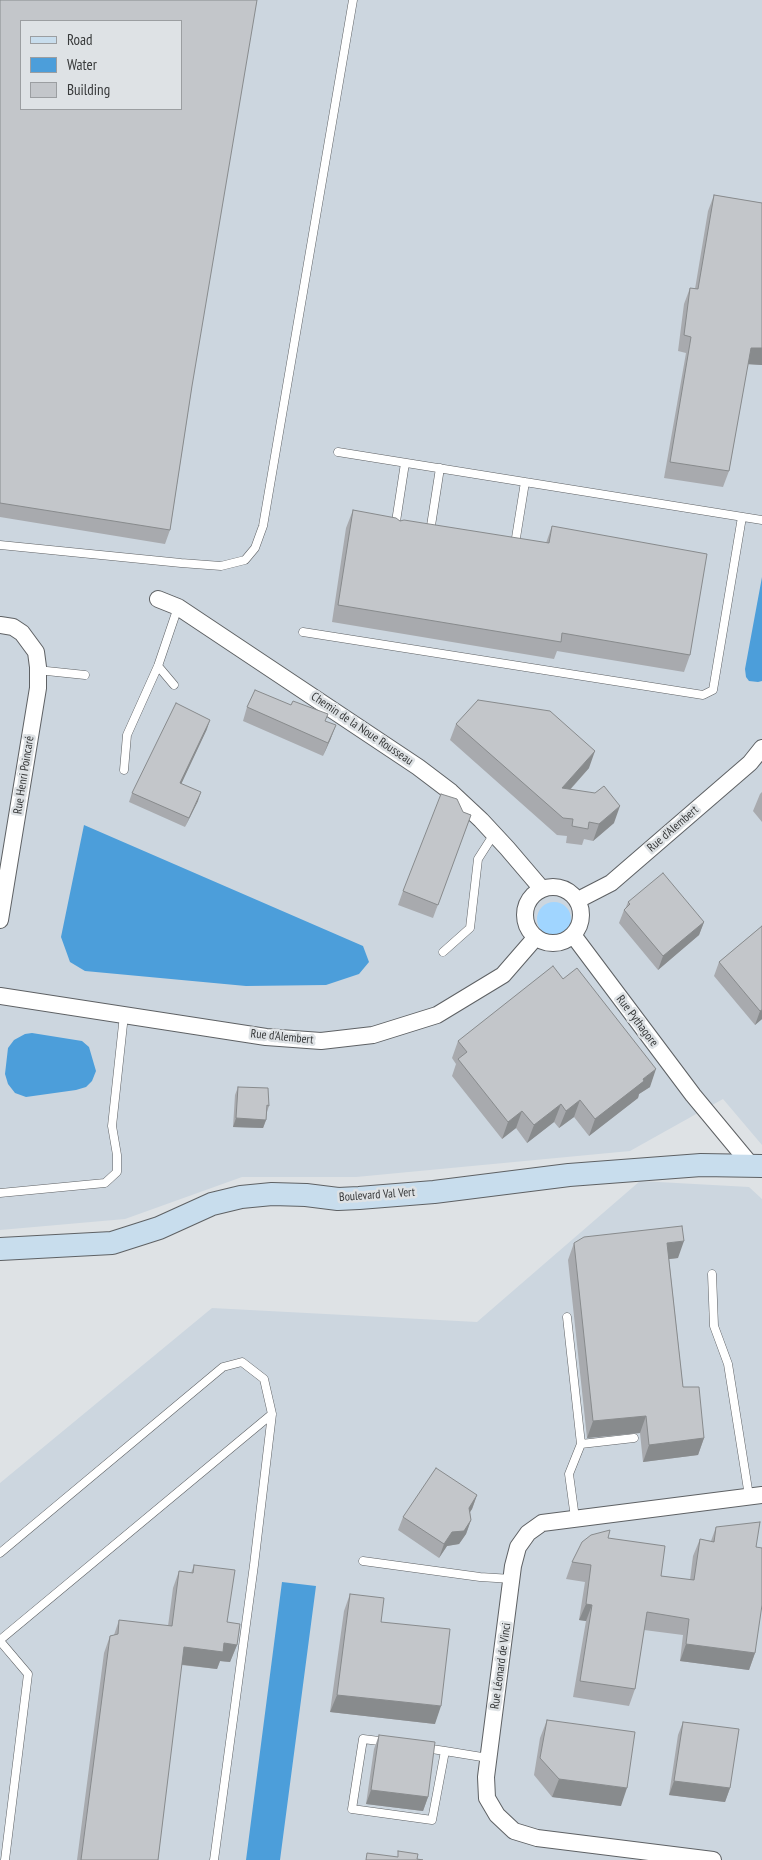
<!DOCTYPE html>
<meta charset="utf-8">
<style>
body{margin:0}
#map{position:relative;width:762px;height:1860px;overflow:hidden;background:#dee2e5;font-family:"PT Sans Narrow",sans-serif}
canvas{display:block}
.legend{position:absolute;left:20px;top:20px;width:162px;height:90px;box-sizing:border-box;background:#dee2e5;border:1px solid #9b9ea1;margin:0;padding:6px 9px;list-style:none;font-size:15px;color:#37393a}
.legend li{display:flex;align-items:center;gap:10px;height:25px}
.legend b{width:25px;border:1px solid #9b9ea1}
</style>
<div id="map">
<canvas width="762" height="1860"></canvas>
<ul class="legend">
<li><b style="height:6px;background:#c8dded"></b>Road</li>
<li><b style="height:14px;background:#4c9eda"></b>Water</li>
<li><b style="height:14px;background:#c3c6ca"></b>Building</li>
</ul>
</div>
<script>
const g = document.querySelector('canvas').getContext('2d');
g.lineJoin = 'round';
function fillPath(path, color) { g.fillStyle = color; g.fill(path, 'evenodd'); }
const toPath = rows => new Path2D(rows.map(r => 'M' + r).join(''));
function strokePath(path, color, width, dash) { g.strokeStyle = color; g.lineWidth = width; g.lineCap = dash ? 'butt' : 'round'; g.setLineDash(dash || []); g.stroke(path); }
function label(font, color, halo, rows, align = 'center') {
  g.font = font + ' "PT Sans Narrow",sans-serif'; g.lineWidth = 5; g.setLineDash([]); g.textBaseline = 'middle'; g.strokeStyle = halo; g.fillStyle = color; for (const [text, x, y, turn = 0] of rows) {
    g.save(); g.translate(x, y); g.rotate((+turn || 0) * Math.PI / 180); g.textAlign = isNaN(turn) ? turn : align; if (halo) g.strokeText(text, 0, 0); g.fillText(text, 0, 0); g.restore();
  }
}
const built = toPath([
 [0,0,762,0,762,1145,723,1099,630,1151,356,1177,242,1177,125,1219,0,1230],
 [21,21,181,21,181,109,21,109],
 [640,1181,749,1187,762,1199,762,1860,0,1860,0,1483,212,1308,477,1322]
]);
const green = toPath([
 '537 919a17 17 0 1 1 34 0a17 17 0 1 1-34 0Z'
]);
const water = toPath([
 [762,577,762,681,758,682,749,681,746,677,745,669],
 [84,825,363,946,369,962,359,974,326,985,246,986,85,971,70,962,61,937],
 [32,1033,82,1041,89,1047,96,1071,92,1081,86,1087,76,1090,26,1097,15,1093,8,1084,5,1074,8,1048,14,1040,25,1034],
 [282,1582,316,1586,280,1860,246,1860]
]);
const lane = toPath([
 [338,452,762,520],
 [395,528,405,463],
 [430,532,440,468],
 [515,544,525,482],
 [0,545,181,563,221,566,245,560,255,548,263,526,353,0],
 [303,632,703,695,713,690,742,517],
 [158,666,174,685],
 [37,670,85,675],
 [124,770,127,735,158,666,178,607],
 [443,952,470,928,478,859,494,834],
 [0,1193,105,1183,117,1172,117,1155,112,1126,124,1015],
 [712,1274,714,1326,728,1364,749,1496],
 [567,1317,581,1444,569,1474,575,1518],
 [581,1444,634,1438],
 [0,1553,223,1367,242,1362,264,1379,272,1414,254,1565,214,1860],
 [363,1561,480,1577,512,1579],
 [0,1640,272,1414],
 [0,1641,28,1674,5,1860],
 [387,1742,363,1739,352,1809,432,1820,445,1751,488,1758],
 [425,1748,445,1751]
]);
const street = toPath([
 [158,599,178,607,418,767,451,792,481,820,507,848,542,889],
 [0,625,13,627,22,633,36,652,38,667,38,688,0,920],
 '525 915a28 28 0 1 1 56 0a28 28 0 1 1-56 0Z',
 [578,900,611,883,750,763,762,748],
 [573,935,693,1095,751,1165],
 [0,996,266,1037,321,1041,373,1035,437,1015,503,975,536,937],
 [713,1860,537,1838,514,1831,497,1815,487,1798,486,1777,513,1566,518,1547,528,1533,542,1523,762,1495]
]);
const secondary = toPath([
 [0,1249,112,1243,159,1228,212,1204,241,1197,272,1194,306,1195,338,1199,359,1198,434,1192,569,1175,701,1165,762,1166]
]);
const wall = toPath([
 [0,0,192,386,170,530,165,544,0,517],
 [714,195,762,203,762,365,748,364,729,471,723,487,664,478,686,353,678,351,684,304,690,288,695,289,708,211],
 [353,510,400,521,546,543,552,526,690,655,684,672,557,651,554,659,332,622,346,528],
 [247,707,325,721,331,738,323,756,243,721],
 [456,724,589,768,570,790,614,823,593,841,584,839,582,845,566,843,567,836,557,835,450,740],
 [207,729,181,784,198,801,185,827,129,802,132,793],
 [762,792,762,822,753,811,760,794],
 [463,812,471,815,433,918,398,905,403,891],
 [628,902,704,922,699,935,658,970,619,923,624,910,626,907],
 [762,926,762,1019,755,1025,714,976,719,962],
 [458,1041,650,1087,639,1094,638,1098,589,1136,574,1117,559,1128,554,1122,527,1143,516,1128,502,1139,452,1076,456,1064,452,1058],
 [238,1087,269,1106,267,1112,266,1120,263,1128,233,1127,235,1095],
 [574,1243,678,1258,669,1259,683,1387,704,1438,698,1455,643,1462,640,1433,587,1438,568,1260],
 [477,1495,472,1509,470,1512,471,1520,466,1534,459,1544,447,1546,439,1558,398,1530,403,1517],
 [716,1527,756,1547,755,1653,749,1670,680,1661,683,1635,644,1630,635,1689,629,1706,573,1697,586,1621,579,1620,585,1582,566,1579,572,1562,608,1538,661,1576,690,1580,693,1556,700,1539,711,1541],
 [194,1565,227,1622,237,1645,230,1662,220,1661,217,1669,181,1665,158,1860,77,1860,104,1653,110,1636,114,1635,119,1620,168,1626,173,1588,179,1571,191,1573],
 [350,1594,381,1622,435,1724,330,1712,344,1611],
 [547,1720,621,1806,552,1797,534,1775,540,1738],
 [683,1722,730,1788,725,1802,669,1795,678,1735],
 [379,1735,428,1797,423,1811,366,1804,374,1749]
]);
const shadedWall = toPath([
 [751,348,762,348,762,365,745,364],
 [210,720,207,729,177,793,180,783],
 [336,725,331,738,323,756,328,743],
 [595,751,589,768,556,805,562,788],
 [201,792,198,801,185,827,189,818],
 [620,806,614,823,593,841,599,824],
 [704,922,699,935,658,970,663,956],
 [762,1010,762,1019,755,1025,760,1011],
 [656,1069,650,1087,639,1094,638,1098,589,1136,595,1119,643,1079],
 [580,1100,574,1117,559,1128,566,1111],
 [561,1104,554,1122,527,1143,534,1125],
 [522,1111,516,1128,502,1139,508,1122],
 [236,1118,266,1120,263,1128,233,1127],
 [684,1241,678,1258,661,1260,667,1243],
 [646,1416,640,1433,587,1438,593,1421],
 [704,1438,698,1455,643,1462,649,1445],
 [477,1495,472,1509,464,1521,469,1508],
 [471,1520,466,1534,459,1544,447,1546,439,1558,444,1544,452,1532],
 [586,1604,592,1605,586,1621,579,1620],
 [224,1643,237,1645,230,1662,220,1661,217,1669,177,1664,184,1647],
 [686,1644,755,1653,749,1670,680,1661],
 [337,1695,441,1706,435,1724,330,1712],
 [559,1779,627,1788,621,1806,552,1797],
 [674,1781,730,1788,725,1802,669,1795],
 [371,1790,428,1797,423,1811,366,1804]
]);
const building = toPath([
 [0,0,257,0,192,386,170,530,0,503,0,0],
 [21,21,181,21,181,109,21,109,21,21],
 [714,195,762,203,762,348,751,348,729,471,670,462,691,337,684,335,690,288,698,289,714,195],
 [353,510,396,518,400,521,404,520,549,543,552,526,707,554,690,655,562,633,561,642,338,605,353,510],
 [255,690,291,705,293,701,328,714,325,721,336,725,328,743,247,707,255,690],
 [478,700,550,711,595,751,562,788,595,793,604,786,620,806,599,824,589,822,588,829,572,826,573,819,563,818,456,724,478,700],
 [176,703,210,720,180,783,201,792,189,818,132,793,176,703],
 [441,794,457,799,463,812,471,815,438,905,403,891,441,794],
 [663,873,704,922,663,956,624,910,630,904,628,902,663,873],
 [762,926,762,1010,760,1011,719,962,762,926],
 [553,966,563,979,577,968,656,1069,643,1079,644,1081,595,1119,580,1100,566,1111,561,1104,534,1125,522,1111,508,1122,458,1059,467,1052,458,1041,553,966],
 [238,1087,268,1088,269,1106,267,1105,266,1120,236,1118,238,1087],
 [682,1226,684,1241,667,1243,683,1387,699,1387,704,1438,649,1445,646,1416,593,1421,574,1243,584,1237,682,1226],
 [436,1468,477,1495,469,1508,471,1520,464,1531,452,1532,444,1544,403,1517,436,1468],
 [760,1522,756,1547,762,1548,762,1605,755,1653,686,1644,689,1619,647,1612,635,1689,580,1681,592,1605,586,1604,591,1565,572,1562,582,1542,591,1535,610,1530,608,1538,665,1546,661,1576,694,1580,700,1539,714,1542,716,1527,760,1522],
 [194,1565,235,1570,227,1622,240,1624,237,1645,224,1643,223,1652,184,1647,158,1860,81,1860,110,1636,118,1634,119,1620,172,1626,179,1571,193,1573,194,1565],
 [350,1594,384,1598,381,1622,450,1629,441,1706,337,1695,350,1594],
 [547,1720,635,1732,627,1788,559,1779,540,1758,547,1720],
 [683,1722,739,1729,730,1788,674,1781,683,1722],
 [379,1735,435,1742,428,1797,371,1790,379,1735],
 [398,1851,418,1854,417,1859,423,1860,366,1860,367,1853,398,1857,398,1851]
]);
const streetNames = [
 ["Chemin de la Noue Rousseau",362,729,34],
 ["Rue Henri Poincaré",24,775,-81],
 ["Rue d'Alembert",673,829,-41],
 ["Rue Pythagore",637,1021,53],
 ["Rue d'Alembert",282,1037,6],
 ["Boulevard Val Vert",377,1195,-4],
 ["Rue Léonard de Vinci",501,1666,-82]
];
fillPath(built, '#ccd6df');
fillPath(green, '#a0d5ff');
fillPath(water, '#4c9eda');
strokePath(lane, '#5e6164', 9);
strokePath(street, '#5e6164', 18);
strokePath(secondary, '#5e6164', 24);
strokePath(lane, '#fff', 8);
strokePath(street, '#fff', 16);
strokePath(secondary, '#c8dded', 22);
fillPath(wall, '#a8aaae');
fillPath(shadedWall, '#888b8d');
fillPath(building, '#c3c6ca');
strokePath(building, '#888b8d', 1);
label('12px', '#37393a', '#dee2e5', streetNames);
</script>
